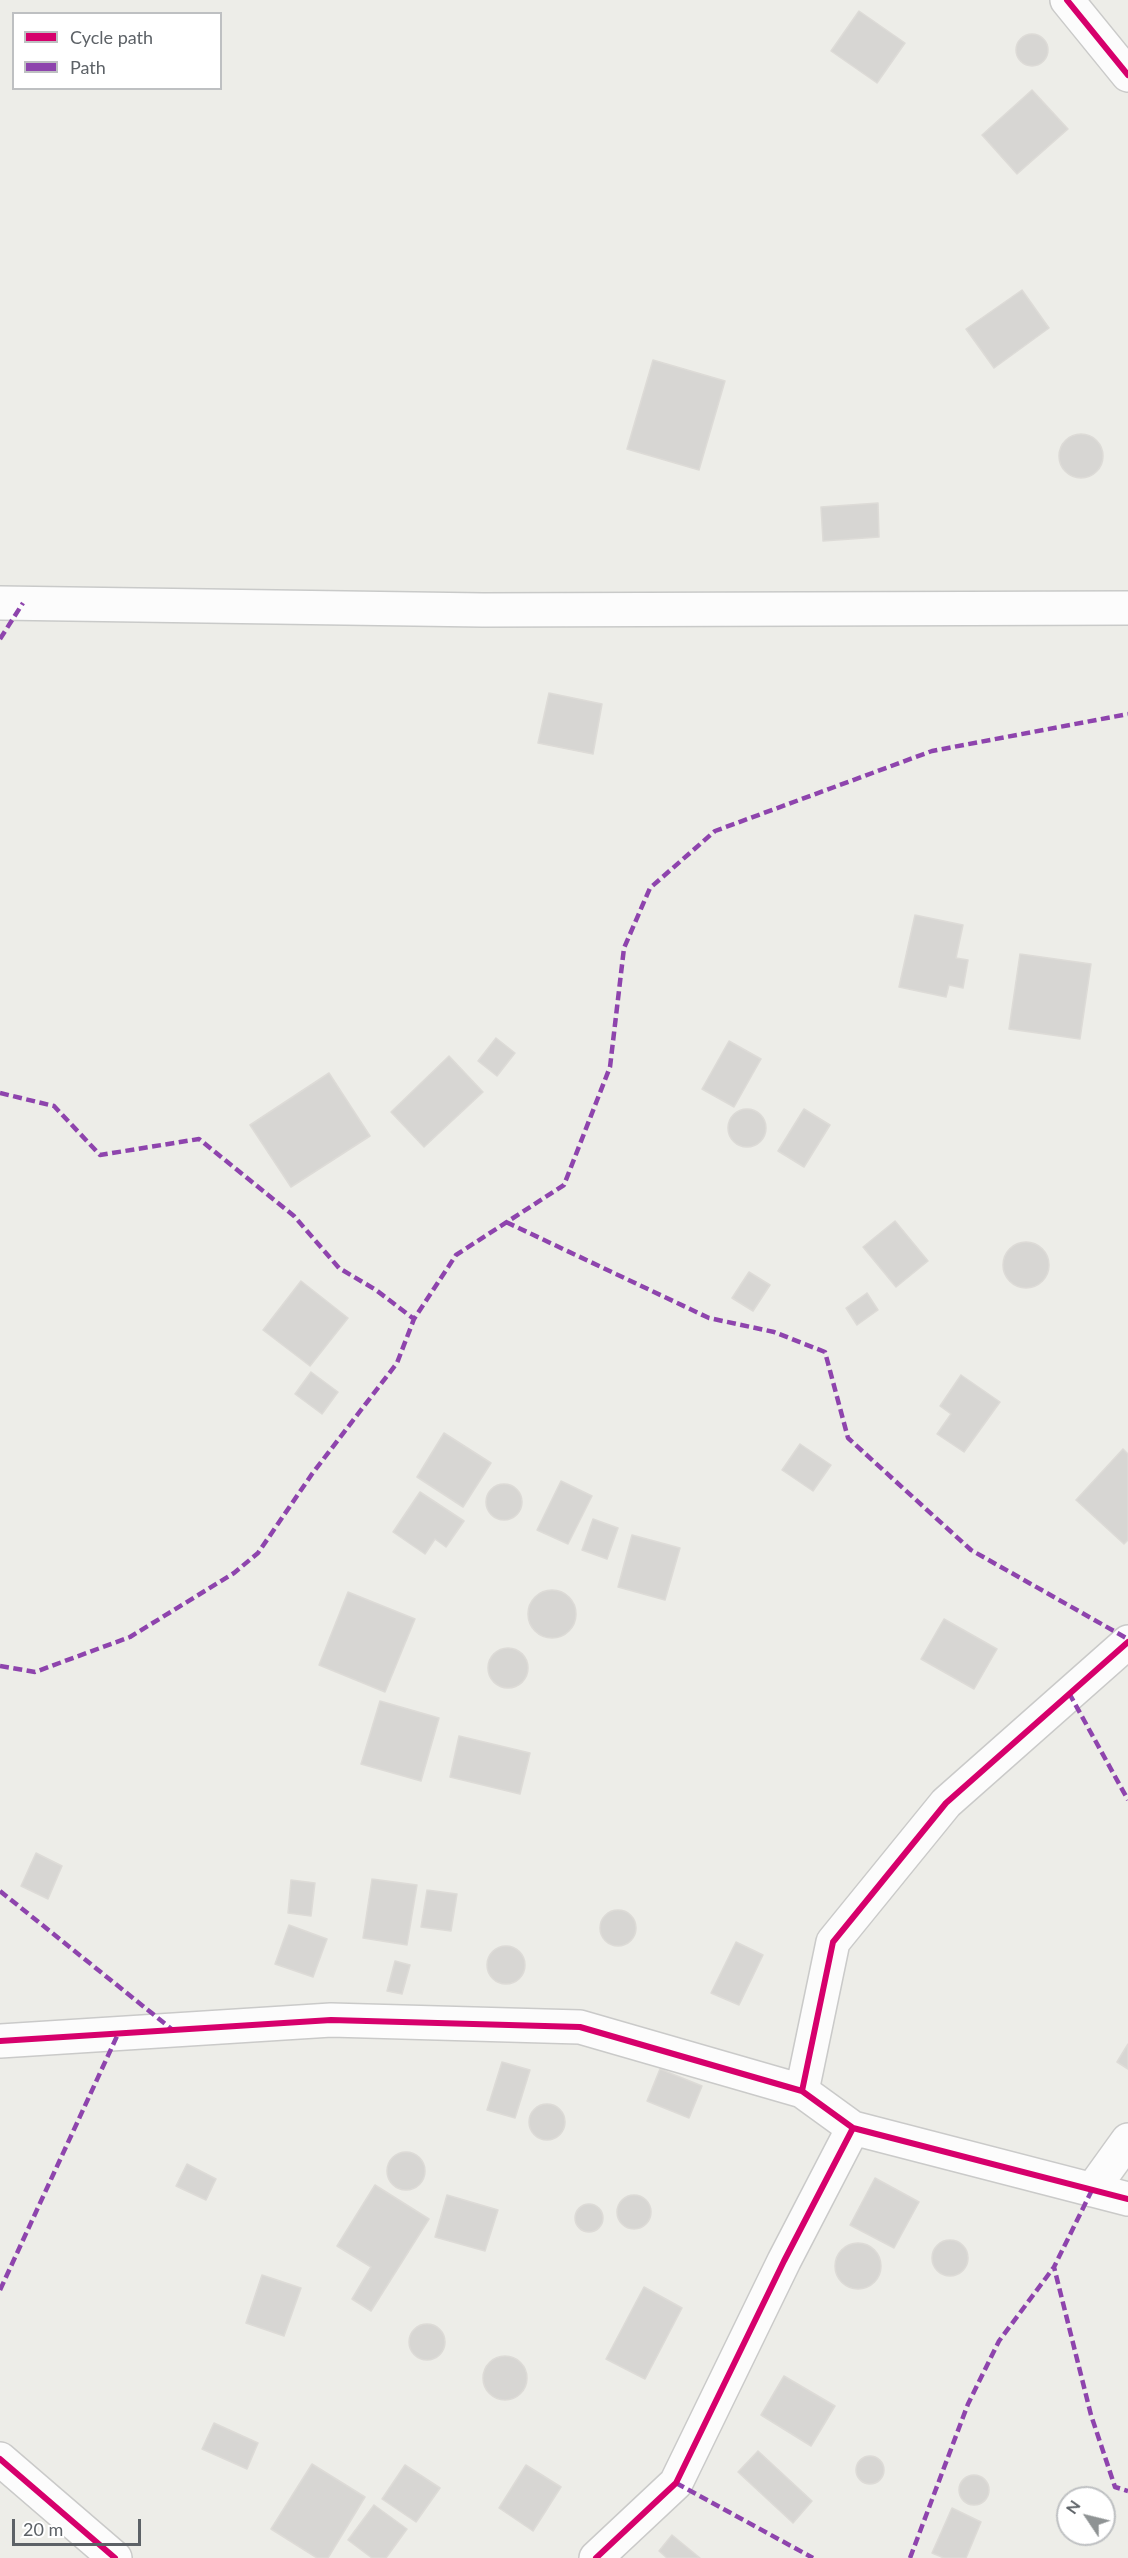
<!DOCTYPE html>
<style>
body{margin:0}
#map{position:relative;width:1128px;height:2558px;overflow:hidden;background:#edede8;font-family:Lato,sans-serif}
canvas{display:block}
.legend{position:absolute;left:12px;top:12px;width:210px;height:78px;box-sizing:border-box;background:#fff;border:2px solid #bec0c2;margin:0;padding:8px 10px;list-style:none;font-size:18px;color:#5d6267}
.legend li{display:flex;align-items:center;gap:12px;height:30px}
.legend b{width:30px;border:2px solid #bec0c2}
.north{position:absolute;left:1056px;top:2486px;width:60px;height:60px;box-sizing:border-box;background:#fff;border:2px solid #bec0c2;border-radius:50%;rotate:305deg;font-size:16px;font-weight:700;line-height:24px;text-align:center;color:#5d6267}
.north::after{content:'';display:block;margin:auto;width:21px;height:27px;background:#8f9394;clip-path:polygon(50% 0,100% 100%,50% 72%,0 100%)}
.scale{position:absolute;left:12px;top:2519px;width:129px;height:27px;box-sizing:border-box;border:3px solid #5d6267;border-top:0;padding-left:8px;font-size:18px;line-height:21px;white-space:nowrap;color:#5d6267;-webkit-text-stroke:4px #fff;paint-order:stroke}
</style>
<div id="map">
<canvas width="1128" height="2558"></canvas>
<ul class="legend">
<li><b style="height:8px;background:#d6006c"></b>Cycle path</li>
<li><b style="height:8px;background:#8e44ad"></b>Path</li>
</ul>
<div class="north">N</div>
<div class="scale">20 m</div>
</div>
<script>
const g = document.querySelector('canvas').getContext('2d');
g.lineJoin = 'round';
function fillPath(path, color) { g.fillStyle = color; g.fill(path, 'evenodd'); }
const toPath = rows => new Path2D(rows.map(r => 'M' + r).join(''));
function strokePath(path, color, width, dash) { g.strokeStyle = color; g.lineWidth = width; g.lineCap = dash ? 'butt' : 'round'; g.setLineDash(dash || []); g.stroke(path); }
const building = toPath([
 [859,11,905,43,877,83,831,51,859,11],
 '1016 50a16 16 0 1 1 32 0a16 16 0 1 1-32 0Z',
 [1032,90,1068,129,1017,174,982,135,1032,90],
 [1022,290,1049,328,994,368,966,329,1022,290],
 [653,360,725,381,699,470,627,449,653,360],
 '1059 456a22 22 0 1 1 44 0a22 22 0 1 1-44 0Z',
 [878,503,879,537,823,541,821,507,878,503],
 [549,693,602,704,593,754,538,743,549,693],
 [915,915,963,925,956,958,968,960,963,988,949,985,946,997,899,987,915,915],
 [1020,954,1091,964,1080,1039,1009,1029,1020,954],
 [496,1038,515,1053,497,1076,478,1061,496,1038],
 [729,1041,761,1059,734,1107,702,1089,729,1041],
 [449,1056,483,1092,424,1147,391,1112,449,1056],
 [329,1073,370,1136,291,1187,250,1125,329,1073],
 '728 1128a19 19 0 1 1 38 0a19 19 0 1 1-38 0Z',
 [804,1109,830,1125,804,1167,778,1151,804,1109],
 [895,1221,928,1261,896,1287,863,1247,895,1221],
 '1003 1265a23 23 0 1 1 46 0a23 23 0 1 1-46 0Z',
 [749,1272,770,1285,753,1311,732,1298,749,1272],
 [301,1281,348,1318,310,1366,263,1330,301,1281],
 [867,1293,878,1310,857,1325,846,1308,867,1293],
 [311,1372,338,1392,322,1414,295,1394,311,1372],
 [961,1375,1000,1402,964,1452,937,1434,951,1414,940,1406,961,1375],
 [444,1433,491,1463,463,1507,417,1477,444,1433],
 [800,1444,831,1465,813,1491,782,1470,800,1444],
 [1123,1449,1128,1454,1128,1540,1124,1544,1076,1500,1123,1449],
 [561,1481,592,1496,568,1544,537,1530,561,1481],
 '486 1502a18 18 0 1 1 36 0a18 18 0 1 1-36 0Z',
 [420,1492,464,1521,446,1547,435,1539,425,1554,393,1532,420,1492],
 [593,1519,618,1528,607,1559,582,1550,593,1519],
 [632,1535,680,1548,665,1600,618,1587,632,1535],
 '528 1614a24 24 0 1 1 48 0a24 24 0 1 1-48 0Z',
 [348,1592,415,1619,385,1692,319,1665,348,1592],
 [944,1619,997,1649,974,1689,921,1659,944,1619],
 '488 1668a20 20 0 1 1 40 0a20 20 0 1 1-40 0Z',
 [380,1701,439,1718,421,1781,361,1764,380,1701],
 [459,1736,530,1753,520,1794,450,1777,459,1736],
 [36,1853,62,1866,48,1899,21,1886,36,1853],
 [372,1879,417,1885,407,1945,363,1938,372,1879],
 [291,1880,315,1883,311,1916,288,1913,291,1880],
 [427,1890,457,1894,451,1931,421,1927,427,1890],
 '600 1928a18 18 0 1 1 36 0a18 18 0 1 1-36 0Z',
 [289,1925,327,1939,313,1977,275,1964,289,1925],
 [736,1942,763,1955,739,2005,711,1993,736,1942],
 '487 1965a19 19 0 1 1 38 0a19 19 0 1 1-38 0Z',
 [395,1961,410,1965,402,1994,387,1991,395,1961],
 [1128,2044,1128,2069,1117,2062,1128,2044],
 [502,2062,530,2070,515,2118,487,2110,502,2062],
 [660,2069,702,2086,689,2118,647,2101,660,2069],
 '529 2122a18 18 0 1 1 36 0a18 18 0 1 1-36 0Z',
 '387 2171a19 19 0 1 1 38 0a19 19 0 1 1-38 0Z',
 [187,2164,216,2179,206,2200,176,2186,187,2164],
 [875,2178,919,2202,894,2248,850,2225,875,2178],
 [375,2185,429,2219,371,2311,352,2299,371,2267,337,2246,375,2185],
 '617 2212a17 17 0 1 1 34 0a17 17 0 1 1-34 0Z',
 [447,2195,498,2210,485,2251,435,2237,447,2195],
 '575 2218a14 14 0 1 1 28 0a14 14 0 1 1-28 0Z',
 '932 2258a18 18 0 1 1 36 0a18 18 0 1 1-36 0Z',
 '835 2266a23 23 0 1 1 46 0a23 23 0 1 1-46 0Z',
 [262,2275,301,2288,284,2336,246,2323,262,2275],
 [644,2287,682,2308,645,2379,606,2359,644,2287],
 '409 2342a18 18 0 1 1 36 0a18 18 0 1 1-36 0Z',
 '483 2378a22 22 0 1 1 44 0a22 22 0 1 1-44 0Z',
 [784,2376,835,2406,811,2446,761,2415,784,2376],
 [214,2423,258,2443,247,2469,202,2449,214,2423],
 [758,2451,812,2501,793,2523,738,2472,758,2451],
 '856 2470a14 14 0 1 1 28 0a14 14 0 1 1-28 0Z',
 [312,2464,365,2497,328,2558,317,2558,271,2529,312,2464],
 [405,2465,440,2488,416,2522,382,2499,405,2465],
 [526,2465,561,2487,533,2531,499,2508,526,2465],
 '959 2490a15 15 0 1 1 30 0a15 15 0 1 1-30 0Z',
 [374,2505,407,2529,386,2558,372,2558,348,2540,374,2505],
 [952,2508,981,2522,966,2558,944,2558,932,2553,952,2508],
 [672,2535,700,2558,667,2558,659,2551,672,2535]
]);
const minor = toPath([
 [1067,0,1128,75],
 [0,2041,331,2020,580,2027,802,2091,853,2128,1128,2199],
 [802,2091,833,1942,946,1803,1128,1642],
 [1092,2190,1128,2140],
 [0,2459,115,2558],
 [596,2558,676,2483,784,2261,853,2128]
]);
const secondary = toPath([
 [0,603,483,610,1128,608]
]);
const quiet = toPath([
 [0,639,23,603],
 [0,1093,54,1106,100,1155,199,1139,294,1216,339,1268,376,1290,414,1319],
 [506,1222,709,1318,774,1332,825,1352,848,1438,971,1550,1128,1639],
 [0,1666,35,1672,130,1637,234,1573,258,1553,312,1474,397,1363,414,1319,456,1255,564,1185,610,1067,624,948,650,888,715,831,932,751,1128,714],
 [1069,1693,1128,1800],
 [0,1891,174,2031],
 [1092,2190,1054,2267,1091,2415,1115,2487,1128,2491],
 [0,2290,118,2034],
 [676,2483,813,2558],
 [910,2558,968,2404,999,2341,1054,2267]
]);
const cycleway = toPath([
 [1067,0,1128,75],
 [0,2041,331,2020,580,2027,802,2091,853,2128,1128,2199],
 [802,2091,833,1942,946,1803,1128,1642],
 [0,2459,115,2558],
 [596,2558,676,2483,784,2261,853,2128]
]);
fillPath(building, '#d7d6d3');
strokePath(building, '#dddbd7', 1.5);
strokePath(minor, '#cacac9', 36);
strokePath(secondary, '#c9cac9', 36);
strokePath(minor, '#fcfcfc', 33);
strokePath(secondary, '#fcfcfc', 33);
strokePath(quiet, '#8e44ad', 4.5, [9, 4.5]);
strokePath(cycleway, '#d6006c', 6);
</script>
